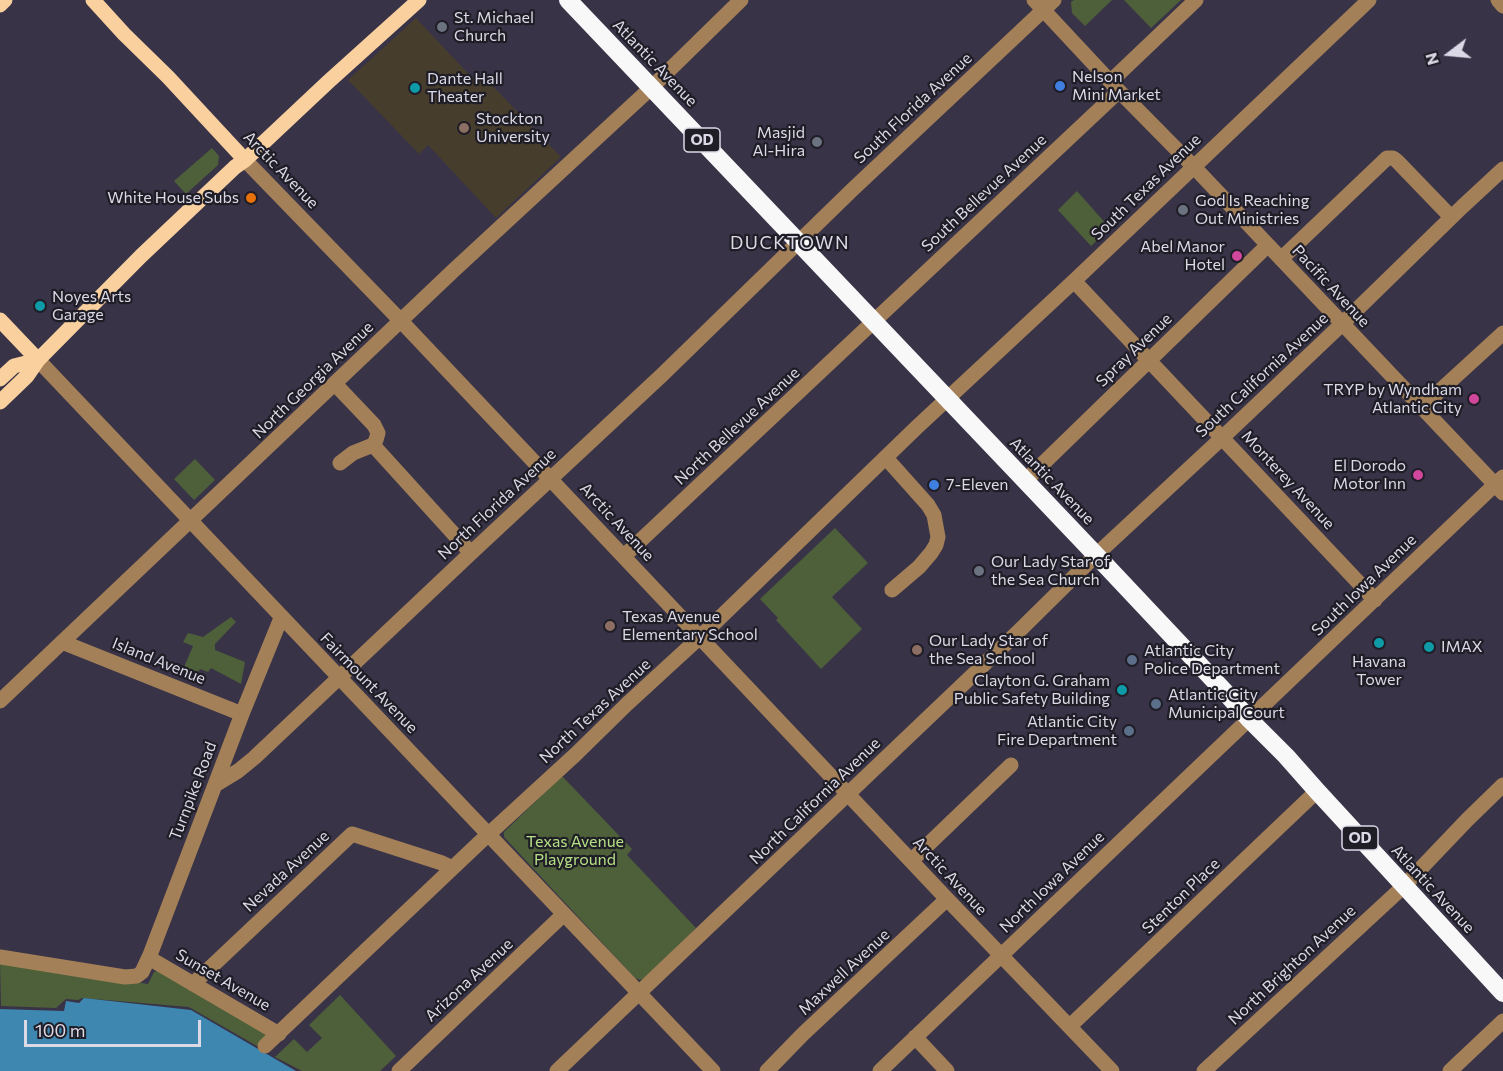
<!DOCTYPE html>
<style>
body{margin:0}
#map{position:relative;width:1503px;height:1071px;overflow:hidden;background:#393348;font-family:Commissioner,sans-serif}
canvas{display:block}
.north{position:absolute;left:1419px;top:24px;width:60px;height:60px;-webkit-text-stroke:4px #1f1d26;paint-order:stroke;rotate:254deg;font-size:16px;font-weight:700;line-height:24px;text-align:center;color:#dcd9e7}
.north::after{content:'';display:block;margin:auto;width:21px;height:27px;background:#dcd9e7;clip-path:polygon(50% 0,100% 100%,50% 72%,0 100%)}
.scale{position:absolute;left:24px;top:1020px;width:177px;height:27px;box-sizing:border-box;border:3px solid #dcd9e7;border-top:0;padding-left:8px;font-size:18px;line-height:21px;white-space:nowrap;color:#dcd9e7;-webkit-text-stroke:4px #1f1d26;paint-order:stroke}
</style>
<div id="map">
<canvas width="1503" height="1071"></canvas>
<div class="north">N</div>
<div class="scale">100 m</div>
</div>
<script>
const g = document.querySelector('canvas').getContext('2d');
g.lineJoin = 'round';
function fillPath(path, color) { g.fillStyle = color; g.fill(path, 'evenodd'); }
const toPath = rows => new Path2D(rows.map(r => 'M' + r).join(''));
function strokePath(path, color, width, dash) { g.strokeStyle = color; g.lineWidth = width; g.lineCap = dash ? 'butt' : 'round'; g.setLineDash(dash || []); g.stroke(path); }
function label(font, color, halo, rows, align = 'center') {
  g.font = font + ' Commissioner,sans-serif'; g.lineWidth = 4.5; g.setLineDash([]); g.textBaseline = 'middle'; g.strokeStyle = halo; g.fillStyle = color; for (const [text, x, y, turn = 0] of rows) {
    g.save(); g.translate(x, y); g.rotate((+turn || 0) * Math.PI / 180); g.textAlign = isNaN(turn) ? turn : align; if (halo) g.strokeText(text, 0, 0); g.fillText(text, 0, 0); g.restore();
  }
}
const education = toPath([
 [416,18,477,83,484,77,561,157,496,218,428,145,419,154,348,80]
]);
const green = toPath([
 [1074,0,1112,0,1085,26,1072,13,1071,2],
 [1124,0,1181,0,1151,28],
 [212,148,219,156,218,165,186,194,174,181],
 [1077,191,1107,225,1109,224,1111,227,1091,246,1058,210],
 [195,459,215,480,194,500,174,479],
 [835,528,868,563,832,597,862,629,821,669,776,620,778,618,760,599],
 [231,617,236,622,215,644,215,650,245,662,241,684,211,668,208,672,200,669,195,678,182,672,193,646,183,642,188,633,203,637],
 [562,776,632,849,627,855,696,928,646,978,640,980,635,978,504,837,504,832],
 [0,961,148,984,154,972,160,970,268,1035,257,1046,189,1007,82,998,78,1000,66,999,56,1008,1,1006],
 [340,995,396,1056,380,1071,302,1071,275,1057,294,1039,307,1052,322,1038,309,1025]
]);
const water = toPath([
 [84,998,191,1010,296,1071,0,1071,0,1009,64,1011,66,1001,79,1003]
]);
const minor = toPath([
 [1034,0,1119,91,1194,167,1503,493],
 [1498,0,1503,6],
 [1111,81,1196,0],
 [245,160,401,321,947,899,1112,1071],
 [1281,259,1387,158,1393,158,1397,161,1451,217],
 [1074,281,1375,600],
 [38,360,713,1071],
 [335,384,374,425,378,433,376,440,373,445,353,453,340,463],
 [1421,408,1503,333],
 [373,445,471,553],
 [886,458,928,505,934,515,938,537,936,545,931,553,919,567,892,590],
 [1025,481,1268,245],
 [624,556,1119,91],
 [62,642,242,714],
 [0,701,454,270,652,87,741,0],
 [215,785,238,771,254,758,471,553,662,375,852,190,1054,0],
 [912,860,1011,765],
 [0,957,125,977,137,976,142,972,150,955,242,714,281,618],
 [149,958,279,1034],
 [193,984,352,834,442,863,453,868],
 [1070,1026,1317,791],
 [915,1037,947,1071],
 [265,1046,479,843,576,754,627,704,700,637,917,427,1074,281,1369,0],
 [399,1071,564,914],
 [557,1071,1018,632,1096,555,1223,437,1342,324,1462,207,1503,169],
 [767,1071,803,1034,947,899],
 [880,1071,1503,477],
 [1204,1071,1404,886,1467,820,1503,785],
 [1450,1071,1503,1021]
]);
const major = toPath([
 [93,0,124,34,168,77,245,160],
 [0,5,5,0],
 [0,320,38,360],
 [0,379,14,366,38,360],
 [0,402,27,376,38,360,141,256,235,167,245,160,328,82,419,0]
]);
const highway = toPath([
 [568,0,1096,555,1225,692,1250,720,1286,756,1317,791,1503,993]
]);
const markers = [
 [442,27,6,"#6b7280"],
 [1060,86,6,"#3f7fe0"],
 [415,88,6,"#0f9aa8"],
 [464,128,6,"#8d6e63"],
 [817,142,6,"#6b7280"],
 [251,198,6,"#e8710a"],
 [1183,210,6,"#6b7280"],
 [1237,256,6,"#d1479c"],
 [40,306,6,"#0f9aa8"],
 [1474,399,6,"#d1479c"],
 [1418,475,6,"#d1479c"],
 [934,485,6,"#3f7fe0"],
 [979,571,6,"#6b7280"],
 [610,626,6,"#8d6e63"],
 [1379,643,6,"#0f9aa8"],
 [1429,647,6,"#0f9aa8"],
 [917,650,6,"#8d6e63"],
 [1132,660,6,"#5c6f8a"],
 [1122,690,6,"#0f9aa8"],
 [1156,704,6,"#5c6f8a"],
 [1129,731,6,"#5c6f8a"]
];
const shields = [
 [702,140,36],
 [1360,838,36]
];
const shieldNames = [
 ["OD",702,140],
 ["OD",1360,838]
];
const poiNames = [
 ["St. Michael",454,18],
 ["Church",454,36],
 ["Nelson",1072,77],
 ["Mini Market",1072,95],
 ["Dante Hall",427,79],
 ["Theater",427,97],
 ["Stockton",476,119],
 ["University",476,137],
 ["Masjid",805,133,"right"],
 ["Al-Hira",805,151,"right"],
 ["White House Subs",239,198,"right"],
 ["God Is Reaching",1195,201],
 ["Out Ministries",1195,219],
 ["Abel Manor",1225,247,"right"],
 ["Hotel",1225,265,"right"],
 ["Noyes Arts",52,297],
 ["Garage",52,315],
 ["TRYP by Wyndham",1462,390,"right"],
 ["Atlantic City",1462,408,"right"],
 ["El Dorodo",1406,466,"right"],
 ["Motor Inn",1406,484,"right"],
 ["7-Eleven",946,485],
 ["Our Lady Star of",991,562],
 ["the Sea Church",991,580],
 ["Texas Avenue",622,617],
 ["Elementary School",622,635],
 ["Our Lady Star of",929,641],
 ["the Sea School",929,659],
 ["IMAX",1441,647],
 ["Atlantic City",1144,651],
 ["Police Department",1144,669],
 ["Havana",1379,662,"center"],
 ["Tower",1379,680,"center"],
 ["Clayton G. Graham",1110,681,"right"],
 ["Public Safety Building",1110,699,"right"],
 ["Atlantic City",1168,695],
 ["Municipal Court",1168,713],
 ["Atlantic City",1117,722,"right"],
 ["Fire Department",1117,740,"right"]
];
const streetNames = [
 ["Atlantic Avenue",655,63,46],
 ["South Florida Avenue",913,108,-43],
 ["Arctic Avenue",281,170,46],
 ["South Texas Avenue",1146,187,-44],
 ["South Bellevue Avenue",984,193,-43],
 ["Pacific Avenue",1331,286,47],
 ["Spray Avenue",1134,350,-44],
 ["South California Avenue",1262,375,-43],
 ["North Georgia Avenue",313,380,-44],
 ["North Bellevue Avenue",737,426,-43],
 ["Monterey Avenue",1288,480,47],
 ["Atlantic Avenue",1052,481,46],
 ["North Florida Avenue",497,504,-43],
 ["Arctic Avenue",617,522,47],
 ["South Iowa Avenue",1364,585,-44],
 ["Island Avenue",159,661,22],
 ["Fairmount Avenue",369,683,46],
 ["North Texas Avenue",595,711,-43],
 ["Turnpike Road",193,791,-69],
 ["North California Avenue",815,801,-44],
 ["Nevada Avenue",286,871,-43],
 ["Arctic Avenue",950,876,47],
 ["North Iowa Avenue",1052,882,-44],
 ["Atlantic Avenue",1433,889,47],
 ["Stenton Place",1181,896,-44],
 ["North Brighton Avenue",1292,965,-43],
 ["Maxwell Avenue",844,972,-43],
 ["Sunset Avenue",223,980,30],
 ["Arizona Avenue",469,980,-43]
];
const parkNames = [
 ["Texas Avenue",575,842],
 ["Playground",575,860]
];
const neighbourhoodNames = [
 ["DUCKTOWN",790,243]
];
fillPath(education, '#473d2d');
fillPath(green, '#4e6039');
fillPath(water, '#3d87b1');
strokePath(minor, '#a38057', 15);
strokePath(major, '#fad09e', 15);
strokePath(highway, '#f8f8f8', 18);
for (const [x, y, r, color] of markers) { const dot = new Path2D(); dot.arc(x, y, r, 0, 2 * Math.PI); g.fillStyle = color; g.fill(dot); strokePath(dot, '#1f1d26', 2); }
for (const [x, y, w] of shields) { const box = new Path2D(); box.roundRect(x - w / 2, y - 12, w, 24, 4.5); g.fillStyle = '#1f1d26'; g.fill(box); strokePath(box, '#dcd9e7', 1.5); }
label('bold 15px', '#dcd9e7', null, shieldNames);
label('16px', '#dcd9e7', '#1f1d26', poiNames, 'left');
label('16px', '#dcd9e7', '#1f1d26', streetNames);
label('16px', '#b5e085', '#1f1d26', parkNames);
g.letterSpacing = '1.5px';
label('18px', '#dcd9e7', '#1f1d26', neighbourhoodNames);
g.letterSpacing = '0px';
</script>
